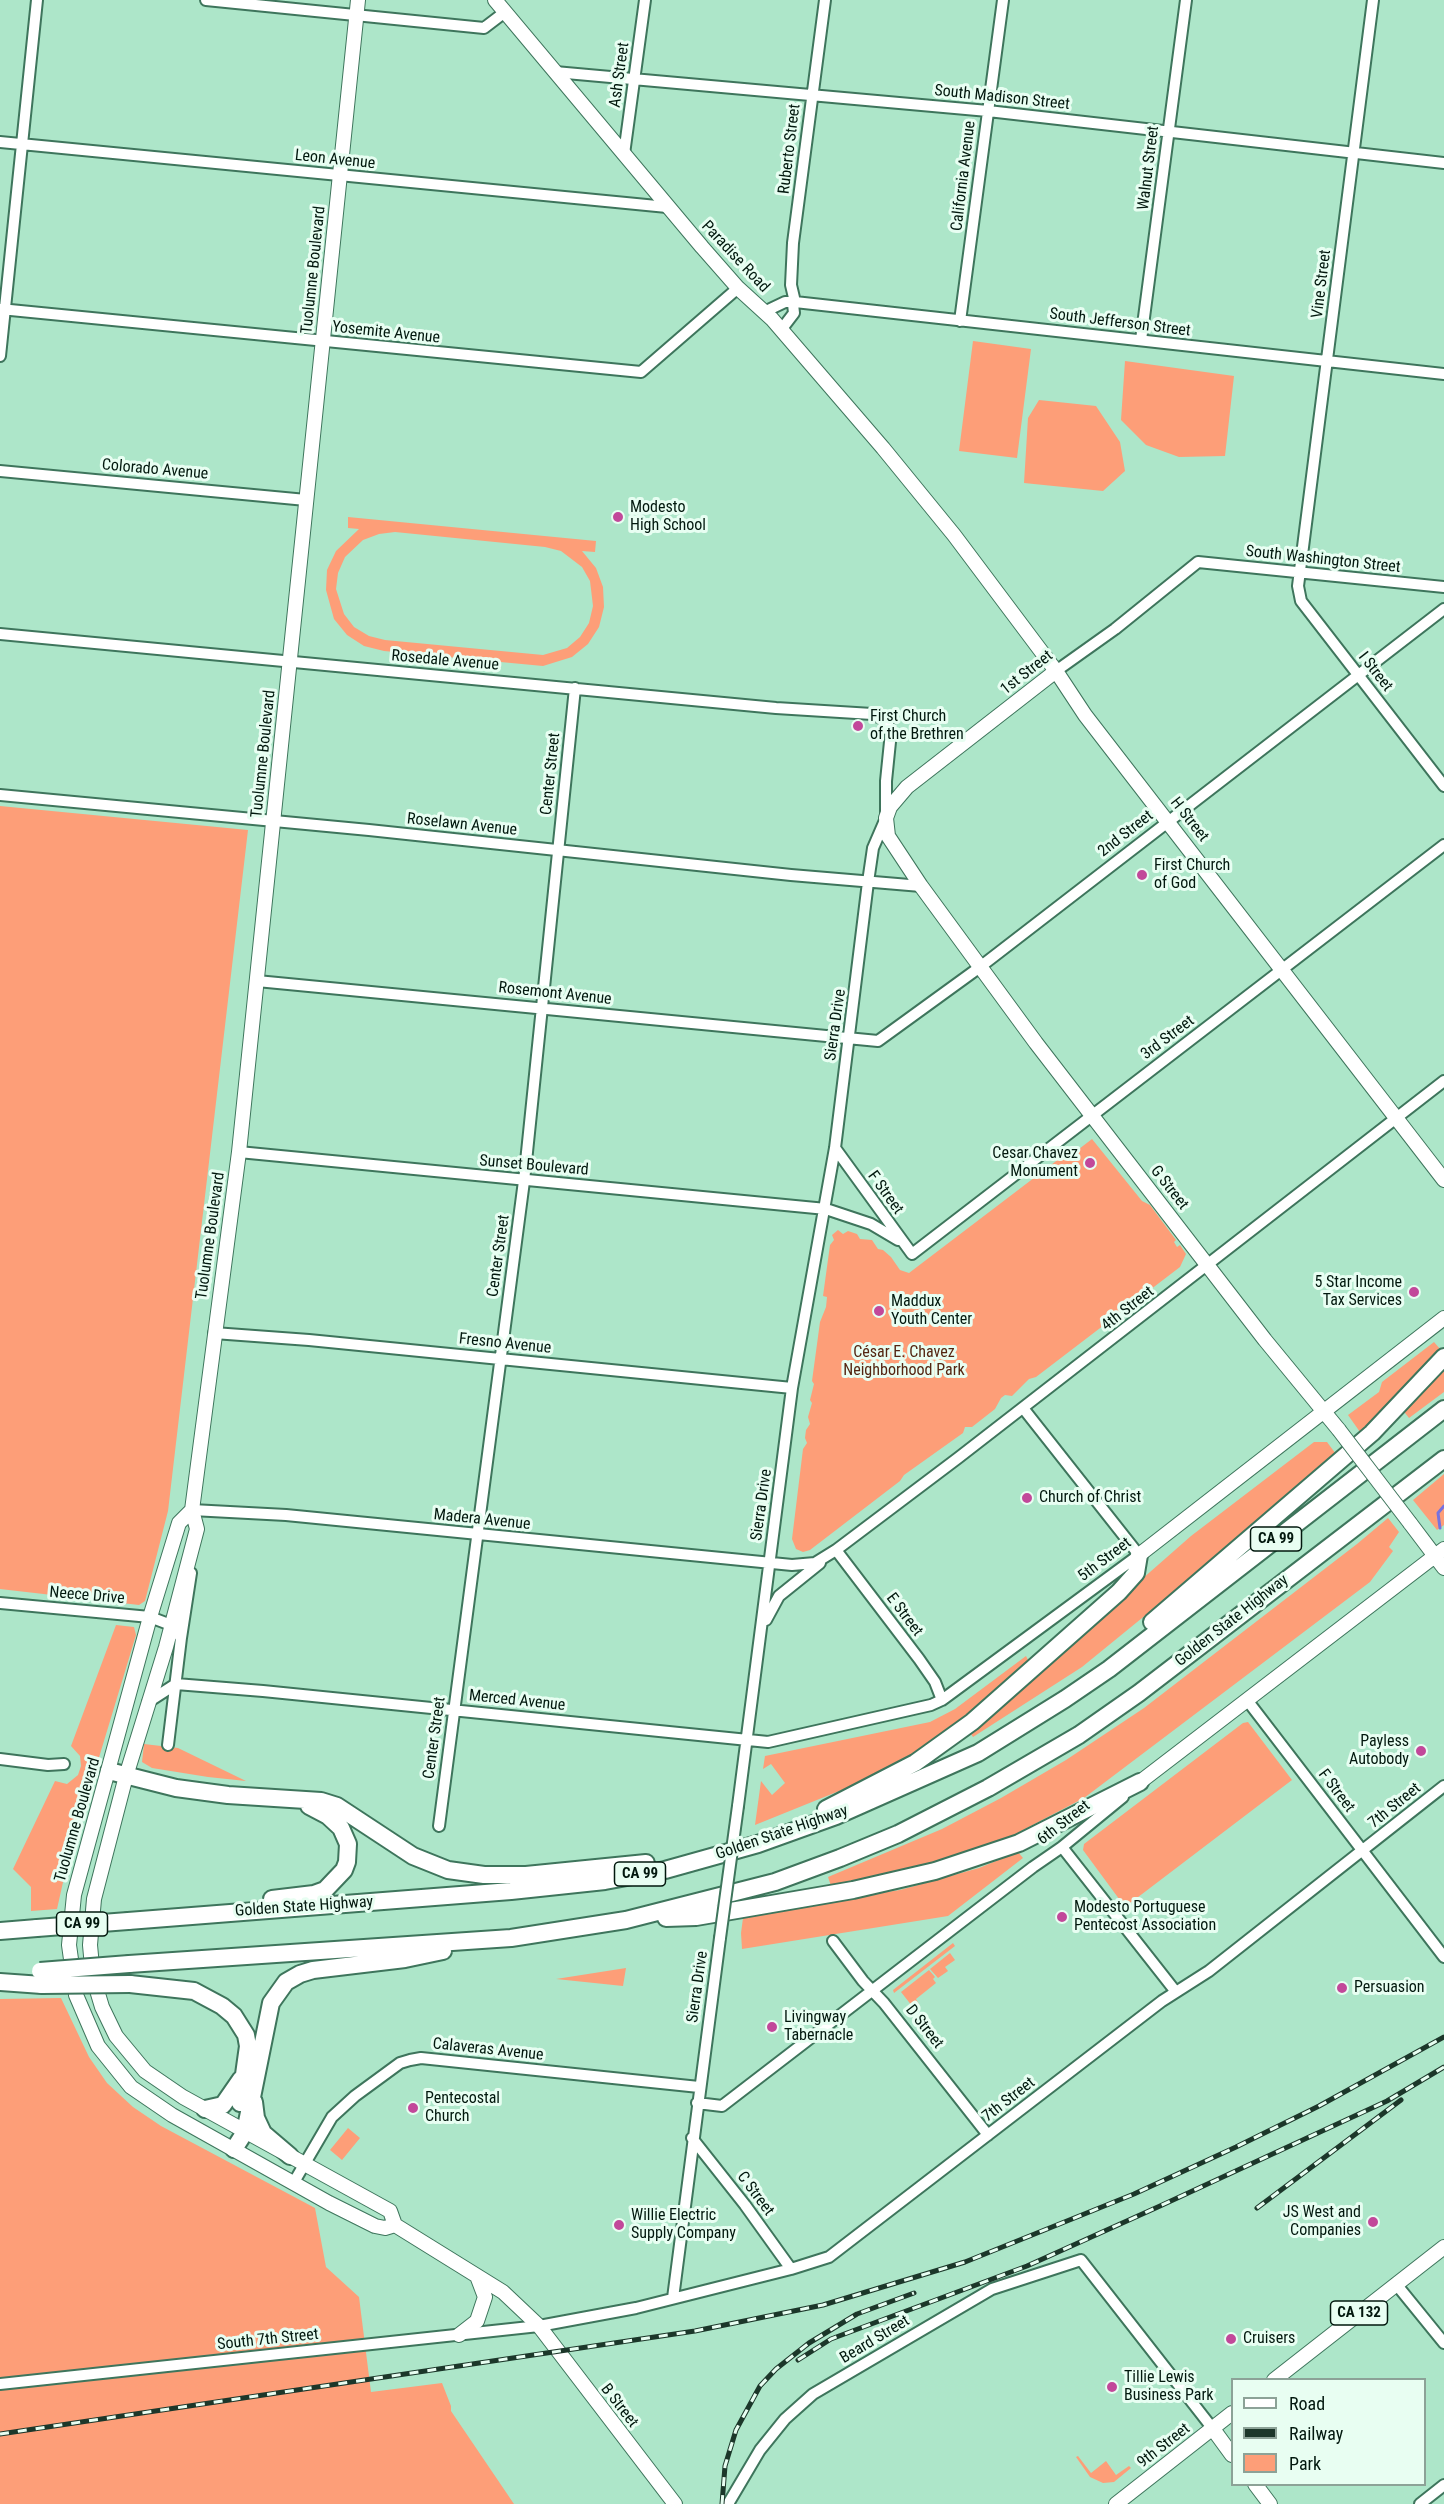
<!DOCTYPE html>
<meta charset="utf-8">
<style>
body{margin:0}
#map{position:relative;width:1444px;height:2504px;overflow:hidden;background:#ade6c9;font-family:"Roboto Condensed",sans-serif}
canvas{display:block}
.legend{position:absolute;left:1231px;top:2378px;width:195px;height:108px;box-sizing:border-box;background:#e8fef2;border:2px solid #8ca297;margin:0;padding:8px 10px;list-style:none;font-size:18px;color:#02180e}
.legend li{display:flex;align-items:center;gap:12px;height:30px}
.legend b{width:30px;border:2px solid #8ca297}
</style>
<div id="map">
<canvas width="1444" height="2504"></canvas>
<ul class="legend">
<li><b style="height:8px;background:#fff"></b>Road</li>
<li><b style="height:8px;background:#1c372a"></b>Railway</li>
<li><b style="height:16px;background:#fd9e78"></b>Park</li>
</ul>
</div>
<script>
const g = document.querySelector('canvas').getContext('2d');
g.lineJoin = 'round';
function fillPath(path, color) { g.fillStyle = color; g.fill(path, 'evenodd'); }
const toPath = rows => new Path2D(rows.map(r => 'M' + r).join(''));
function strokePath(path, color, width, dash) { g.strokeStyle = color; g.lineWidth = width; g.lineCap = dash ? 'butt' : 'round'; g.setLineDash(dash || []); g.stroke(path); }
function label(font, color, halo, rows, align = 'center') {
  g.font = font + ' "Roboto Condensed",sans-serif'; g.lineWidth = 6; g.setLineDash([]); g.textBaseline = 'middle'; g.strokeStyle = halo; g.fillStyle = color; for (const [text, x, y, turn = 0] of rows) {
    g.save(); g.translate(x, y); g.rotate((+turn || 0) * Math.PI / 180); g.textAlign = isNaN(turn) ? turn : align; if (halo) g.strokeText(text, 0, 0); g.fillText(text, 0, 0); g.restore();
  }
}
const green = toPath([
 [973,341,1031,349,1017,458,959,451],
 [1125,361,1234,376,1225,456,1179,457,1146,445,1121,420],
 [1039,400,1096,406,1120,442,1125,471,1103,491,1024,483,1028,418],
 [348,517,596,541,595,552,582,551,596,568,603,587,604,607,599,627,588,644,572,657,543,666,384,651,364,646,347,635,334,619,326,590,327,570,336,551,359,529,348,528],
 [395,532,545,547,561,551,582,567,590,581,593,606,589,623,580,637,567,648,543,655,385,640,369,636,354,627,344,614,336,589,338,573,345,557,363,540,379,534],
 [0,806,248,830,168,1511,145,1601,139,1605,0,1589],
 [1092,1139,1142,1201,1150,1205,1176,1240,1174,1242,1177,1247,1180,1245,1186,1254,1180,1267,1036,1377,1029,1379,1012,1396,1005,1395,1001,1398,995,1409,972,1427,965,1427,963,1433,904,1475,900,1481,810,1550,803,1552,796,1549,792,1539,803,1449,807,1443,805,1438,806,1430,810,1424,808,1417,812,1403,810,1400,814,1384,812,1381,820,1322,826,1307,827,1297,823,1296,830,1245,834,1240,832,1235,838,1230,843,1234,848,1231,857,1234,860,1239,872,1240,878,1249,883,1250,891,1257,900,1270,909,1273,1072,1149,1079,1149],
 [1434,1342,1440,1349,1381,1413,1360,1432,1348,1415,1379,1392,1382,1382],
 [1444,1365,1444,1392,1409,1418,1402,1409],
 [1314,1442,1327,1442,1336,1454,1223,1552,1082,1667,973,1737,969,1731,1191,1536],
 [1444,1474,1444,1525,1437,1530,1413,1500],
 [1388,1518,1399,1532,1389,1547,1393,1551,1370,1582,1084,1798,1006,1839,904,1871,831,1886,828,1877,942,1829,1001,1798,1066,1760,1144,1708,1357,1544],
 [116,1625,134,1627,136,1635,68,1860,57,1909,31,1911,31,1887,13,1869,55,1781,67,1784,78,1775,81,1766,80,1756,71,1746],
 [1026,1656,1028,1660,974,1709,912,1756,854,1785,755,1825,761,1781,772,1795,785,1783,771,1764,763,1769,765,1756,930,1722,955,1709],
 [1248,1722,1292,1780,1125,1907,1083,1850,1084,1844,1243,1723],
 [144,1744,178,1748,246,1781,208,1777,152,1768,142,1762],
 [1018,1852,1023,1858,948,1916,742,1949,741,1933,743,1918,758,1912,900,1890,979,1868],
 [953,1943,955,1946,894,1993,893,1990],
 [950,1953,955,1960,945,1967,948,1971,938,1978,930,1969],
 [626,1968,623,1986,556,1979],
 [929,1970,935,1977,933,1979,936,1983,916,1999,920,2006,916,2011,901,1992],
 [61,1998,89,2057,107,2083,133,2107,161,2126,315,2208,326,2267,359,2297,371,2392,442,2383,451,2406,451,2411,514,2504,0,2504,0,1999],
 [348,2128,360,2138,342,2160,330,2150],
 [1078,2456,1091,2473,1106,2461,1116,2475,1129,2466,1131,2468,1114,2482,1103,2483,1090,2477,1076,2457]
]);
const stream = toPath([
 [1440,1528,1438,1513,1444,1506]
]);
const minor = toPath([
 [206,0,484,28,505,12],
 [1373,0,1298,586,1301,601,1444,786],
 [555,72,988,111,1444,163],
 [0,142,667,207],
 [624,154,645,0],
 [795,302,791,285,793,243,825,0],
 [0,309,641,372,738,288],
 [764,312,785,302,795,302,1444,374],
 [960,321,1003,0],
 [781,330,794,313,793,304],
 [1141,340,1186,0],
 [0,356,37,0],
 [0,471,306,500],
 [0,634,776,708,872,714,887,721,891,732,886,781,886,818,873,848,868,882,835,1148,792,1388,738,1806],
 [1056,671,1115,629,1198,562,1444,587],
 [0,795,369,830,791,875,921,886],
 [257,981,878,1041,980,967,1444,609],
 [835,1148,912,1254,1444,845],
 [239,1152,826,1209,871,1224,898,1240],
 [214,1333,309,1340,792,1388],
 [192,1510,286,1515,792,1565,815,1563,836,1550,958,1458,1444,1081],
 [836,1550,919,1659,935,1682,942,1700],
 [0,1603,150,1617,171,1625,181,1638,168,1745],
 [766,1620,779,1596,820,1563],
 [181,1638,191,1573],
 [1247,1700,1444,1957],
 [148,1702,176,1684,263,1691,768,1742,931,1705,942,1700,1139,1555,1023,1408],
 [0,1759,48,1765,64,1764],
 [439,1826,524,1181,575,688],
 [1062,1847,1176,1992],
 [833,1941,863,1981,884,2003,988,2135],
 [697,2103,722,2106,1033,1867,1062,1847,1123,1797],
 [692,2138,745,2205,791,2269],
 [294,2182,332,2117,355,2096,400,2063,410,2060,421,2058,699,2087],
 [1396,2284,1444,2343],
 [673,2298,720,1938],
 [0,2384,539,2326,636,2308,791,2269,829,2257,1162,2001,1209,1971,1444,1786],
 [728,2504,760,2450,785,2419,813,2394,992,2289,1081,2260,1213,2429],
 [1420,2504,1444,2485]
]);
const major = toPath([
 [358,0,239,1152,192,1510,197,1529,166,1647,126,1776,94,1899,90,1945,93,1977,102,2007,116,2036,145,2071,183,2097,390,2211,395,2225,503,2292,539,2326,675,2504],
 [495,0,702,247,738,288,772,319,883,448,954,535,1056,671,1085,715,1444,1180],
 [1056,671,907,787,890,807,886,818,888,836,921,886,1036,1043,1265,1340,1339,1430],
 [192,1510,179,1523,150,1617,74,1895,69,1945,76,1995,98,2046,131,2087,172,2115,329,2203,375,2226,385,2228,395,2225],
 [1410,1523,1444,1568],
 [1139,1555,1444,1318],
 [1140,1782,1444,1549],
 [459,2335,477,2321,485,2297,477,2276],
 [1274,2380,1444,2247],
 [1213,2429,1232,2455],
 [1255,2484,1270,2504],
 [1116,2504,1232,2413]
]);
const highway = toPath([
 [1152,1622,1372,1433,1444,1357],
 [109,1771,176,1788,228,1795,321,1801,337,1806,413,1856,448,1870,484,1875,526,1875,646,1863],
 [826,1809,915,1763,972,1722,1119,1592,1136,1573,1139,1555],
 [272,1899,314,1894,325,1890,344,1870,347,1862,348,1844,341,1828,328,1816,309,1806],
 [666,1918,696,1917,853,1890,935,1871,1019,1843,1140,1782],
 [128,1921,511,1891,605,1881,665,1870,758,1844,836,1816,978,1753,1065,1699,1109,1669,1444,1409],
 [0,1931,37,1928],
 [129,1964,511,1938,626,1920,775,1882,840,1858,898,1834,988,1788,1079,1735,1139,1693,1444,1459],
 [0,1982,42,1985],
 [130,1984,194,1991,222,2006,234,2016,246,2035,248,2046,240,2103],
 [254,2102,256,2118,263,2133,290,2156],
 [205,2109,223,2105,241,2079],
 [234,2149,245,2132,271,2003,286,1982,300,1974,313,1970,405,1959,443,1951]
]);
const rail = toPath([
 [1257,2208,1401,2100],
 [798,2360,831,2339,1027,2266,1160,2206,1387,2101,1444,2067],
 [0,2434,695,2331,823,2305,965,2262,1134,2194,1236,2147,1319,2106,1444,2037],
 [722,2504,725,2466,736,2430,760,2386,776,2369,809,2343,857,2314,914,2293]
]);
const minorBridge = toPath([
 [720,1938,738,1806]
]);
const majorBridge = toPath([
 [1339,1430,1410,1523]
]);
const highwayBridge = toPath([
 [37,1928,128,1921],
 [40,1971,129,1964],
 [42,1985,130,1984]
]);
const markers = [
 [618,517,6,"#c2489a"],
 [858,726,6,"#c2489a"],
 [1142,875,6,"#c2489a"],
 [1090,1163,6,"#c2489a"],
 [1414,1292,6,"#c2489a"],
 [879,1311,6,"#c2489a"],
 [1027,1498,6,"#c2489a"],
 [1421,1751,6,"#c2489a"],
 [1062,1917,6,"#c2489a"],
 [1342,1988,6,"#c2489a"],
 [772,2027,6,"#c2489a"],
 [413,2108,6,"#c2489a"],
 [1373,2222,6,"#c2489a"],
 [619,2225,6,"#c2489a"],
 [1231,2339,6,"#c2489a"],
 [1112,2387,6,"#c2489a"]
];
const shields = [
 [1276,1539,51],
 [640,1874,51],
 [82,1924,51],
 [1359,2313,57]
];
const shieldNames = [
 ["CA 99",1276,1539],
 ["CA 99",640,1874],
 ["CA 99",82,1924],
 ["CA 132",1359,2313]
];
const streetNames = [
 ["Ash Street",620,75,-82],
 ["South Madison Street",1002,98,6],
 ["Ruberto Street",790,149,-83],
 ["Leon Avenue",335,160,6],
 ["Walnut Street",1149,168,-83],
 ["California Avenue",964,176,-83],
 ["Paradise Road",735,257,47],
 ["Tuolumne Boulevard",314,270,-84],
 ["Vine Street",1322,284,-83],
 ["South Jefferson Street",1120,323,7],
 ["Yosemite Avenue",386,333,6],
 ["Colorado Avenue",155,470,5],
 ["South Washington Street",1323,560,6],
 ["Rosedale Avenue",445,661,5],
 ["I Street",1375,672,52],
 ["1st Street",1027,673,-38],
 ["Tuolumne Boulevard",264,754,-84],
 ["Center Street",551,774,-84],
 ["H Street",1189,820,52],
 ["Roselawn Avenue",462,825,6],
 ["2nd Street",1126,834,-38],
 ["Rosemont Avenue",555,994,6],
 ["Sierra Drive",836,1025,-82],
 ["3rd Street",1168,1038,-37],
 ["Sunset Boulevard",534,1166,5],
 ["G Street",1169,1188,52],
 ["F Street",885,1193,54],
 ["Tuolumne Boulevard",211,1236,-82],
 ["Center Street",499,1256,-82],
 ["4th Street",1128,1309,-38],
 ["Fresno Avenue",505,1344,6],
 ["Sierra Drive",762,1505,-82],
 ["Madera Avenue",482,1520,6],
 ["5th Street",1105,1560,-37],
 ["Neece Drive",87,1596,5],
 ["E Street",904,1615,53],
 ["Golden State Highway",1232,1621,-38],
 ["Merced Avenue",517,1701,6],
 ["Center Street",435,1738,-82],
 ["F Street",1336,1791,53],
 ["7th Street",1395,1806,-39],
 ["Tuolumne Boulevard",78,1820,-74],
 ["6th Street",1064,1823,-38],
 ["Golden State Highway",782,1833,-19],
 ["Golden State Highway",304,1907,-4],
 ["Sierra Drive",698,1987,-82],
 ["D Street",924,2027,52],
 ["Calaveras Avenue",488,2050,6],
 ["7th Street",1009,2100,-38],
 ["C Street",755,2194,53],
 ["South 7th Street",268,2340,-6],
 ["Beard Street",875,2340,-31],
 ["B Street",619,2406,52],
 ["9th Street",1164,2446,-38]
];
const poiNames = [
 ["Modesto",630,508],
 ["High School",630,526],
 ["First Church",870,717],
 ["of the Brethren",870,735],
 ["First Church",1154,866],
 ["of God",1154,884],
 ["Cesar Chavez",1078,1154,"right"],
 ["Monument",1078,1172,"right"],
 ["5 Star Income",1402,1283,"right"],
 ["Tax Services",1402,1301,"right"],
 ["Maddux",891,1302],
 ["Youth Center",891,1320],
 ["Church of Christ",1039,1498],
 ["Payless",1409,1742,"right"],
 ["Autobody",1409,1760,"right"],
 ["Modesto Portuguese",1074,1908],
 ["Pentecost Association",1074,1926],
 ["Persuasion",1354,1988],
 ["Livingway",784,2018],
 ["Tabernacle",784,2036],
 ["Pentecostal",425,2099],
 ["Church",425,2117],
 ["JS West and",1361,2213,"right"],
 ["Companies",1361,2231,"right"],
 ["Willie Electric",631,2216],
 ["Supply Company",631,2234],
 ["Cruisers",1243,2339],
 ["Tillie Lewis",1124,2378],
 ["Business Park",1124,2396]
];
const parkNames = [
 ["César E. Chavez",904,1353],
 ["Neighborhood Park",904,1371]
];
fillPath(green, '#fd9e78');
strokePath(stream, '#7772de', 3);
strokePath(minor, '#3e755c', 14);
strokePath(major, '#3e755c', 16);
strokePath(highway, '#3e755c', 20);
strokePath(minor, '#fff', 10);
strokePath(major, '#fff', 14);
strokePath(highway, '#fff', 16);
strokePath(rail, '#1c372a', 5);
strokePath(rail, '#e8fef2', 3, [9]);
strokePath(minorBridge, '#3e755c', 14, []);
strokePath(majorBridge, '#3e755c', 16, []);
strokePath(highwayBridge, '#3e755c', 20, []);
strokePath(minorBridge, '#fff', 10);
strokePath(majorBridge, '#fff', 14);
strokePath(highwayBridge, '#fff', 16);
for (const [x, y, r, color] of markers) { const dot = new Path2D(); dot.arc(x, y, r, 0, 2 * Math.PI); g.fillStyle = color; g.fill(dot); strokePath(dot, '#e8fef2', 2); }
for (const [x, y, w] of shields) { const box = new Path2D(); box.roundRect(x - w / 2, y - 12, w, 24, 4.5); g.fillStyle = '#e8fef2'; g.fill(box); strokePath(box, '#02180e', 1.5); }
label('bold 15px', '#02180e', null, shieldNames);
label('16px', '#02180e', '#e8fef2', streetNames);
label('16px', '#02180e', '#e8fef2', poiNames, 'left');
label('16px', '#542511', '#e8fef2', parkNames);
</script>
